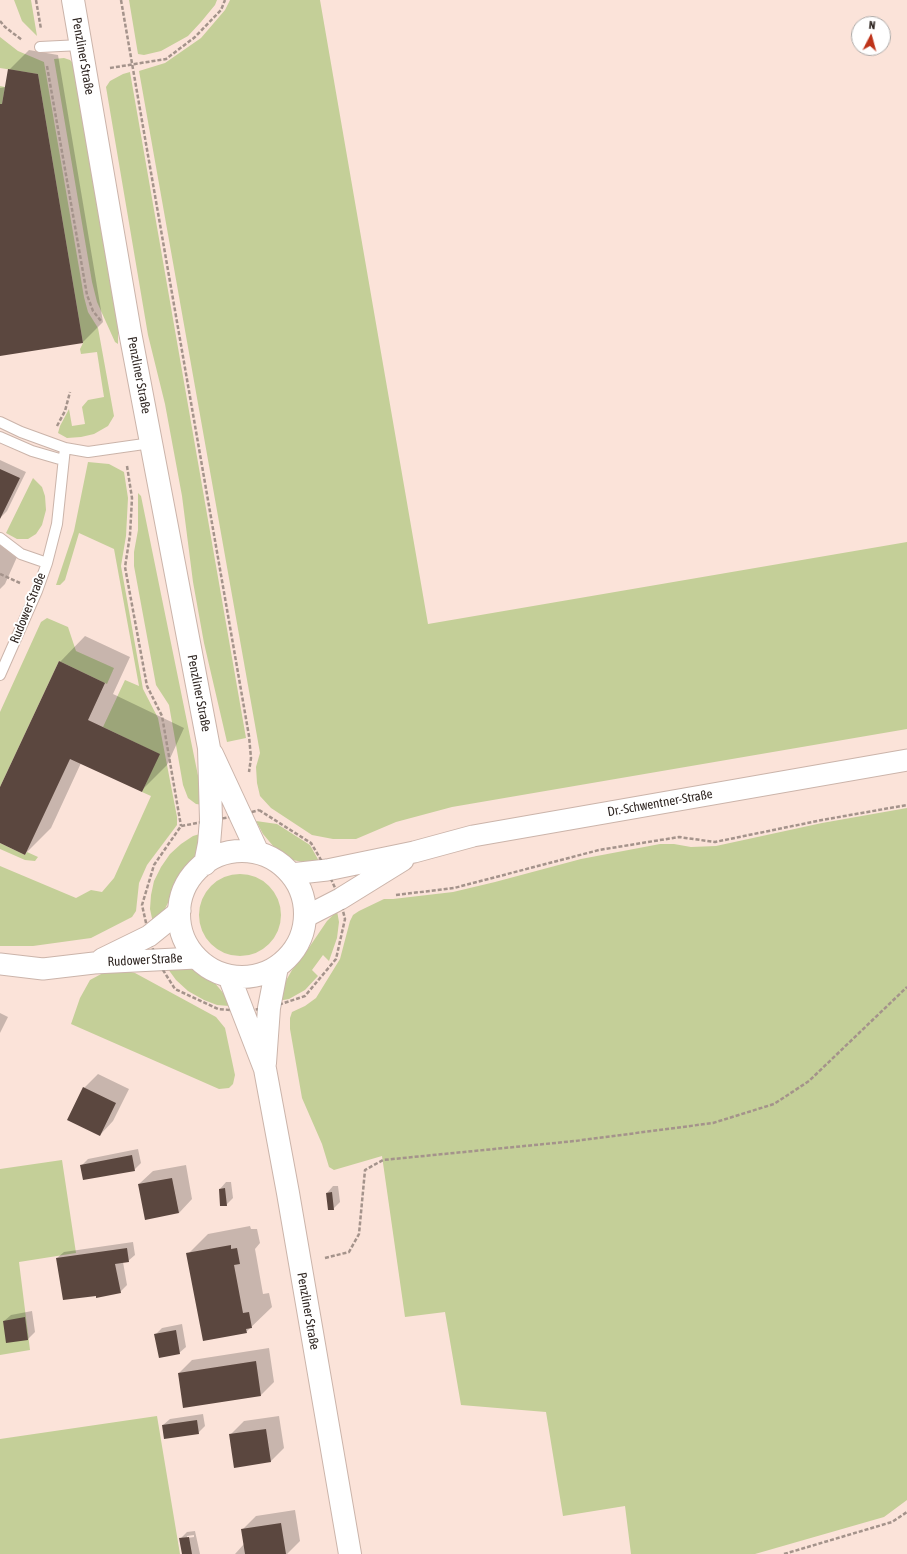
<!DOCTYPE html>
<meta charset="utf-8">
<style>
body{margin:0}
#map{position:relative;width:907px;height:1554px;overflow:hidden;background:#fbe3d9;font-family:"Asap Condensed",sans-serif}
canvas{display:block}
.north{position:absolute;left:851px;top:16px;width:40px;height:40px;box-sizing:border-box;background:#fff;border:1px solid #aca9a7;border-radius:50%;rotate:6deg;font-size:11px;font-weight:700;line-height:16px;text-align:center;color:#302723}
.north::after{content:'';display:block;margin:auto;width:14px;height:18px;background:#be331a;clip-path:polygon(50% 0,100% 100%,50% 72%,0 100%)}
</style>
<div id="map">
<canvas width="907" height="1554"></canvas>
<div class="north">N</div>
</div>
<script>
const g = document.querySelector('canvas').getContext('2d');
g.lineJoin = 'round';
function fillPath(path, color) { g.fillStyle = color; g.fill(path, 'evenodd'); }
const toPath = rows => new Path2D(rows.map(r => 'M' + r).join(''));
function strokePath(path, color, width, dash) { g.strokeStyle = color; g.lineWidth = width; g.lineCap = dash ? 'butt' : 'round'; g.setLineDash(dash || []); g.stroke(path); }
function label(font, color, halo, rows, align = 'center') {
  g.font = font + ' "Asap Condensed",sans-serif'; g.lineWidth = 4; g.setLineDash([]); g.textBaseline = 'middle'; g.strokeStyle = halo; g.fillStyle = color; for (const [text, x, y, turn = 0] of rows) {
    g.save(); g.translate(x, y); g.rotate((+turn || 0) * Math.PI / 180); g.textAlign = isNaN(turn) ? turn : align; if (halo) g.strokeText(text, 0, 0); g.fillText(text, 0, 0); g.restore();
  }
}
const green = toPath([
 [14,0,31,0,37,36,22,21],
 [129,0,217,0,215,5,201,22,188,36,161,51,144,55,138,54],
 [230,0,320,0,428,624,907,542,907,729,452,807,396,822,356,839,333,839,312,835,271,808,260,796,257,783,256,767,260,753,139,71,165,63,201,38,225,10],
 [0,37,18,51,44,62,84,297,88,312,98,328,114,416,108,426,94,434,81,437,67,438,58,433,60,426,69,409,72,426,85,424,82,407,88,400,104,397,97,352,81,354,80,349,83,343,38,74,0,68],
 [64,58,70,60,76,66,118,329,118,344,115,342,97,302,92,282,54,59],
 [130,72,246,738,227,742,204,643,193,582,182,496,165,404,148,335,106,87,110,81,123,74],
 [0,86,5,87,2,104,0,104],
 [88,462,109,464,124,472,128,498,126,536,121,566,143,689,158,718,177,817,177,825,147,865,139,883,136,911,132,917,91,938,33,946,0,946,0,866,76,898,91,890,102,892,114,878,151,796,142,792,159,754,103,727,125,680,139,686,114,549,79,533,65,580,60,585,56,585,74,531],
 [33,478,42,487,45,496,46,510,42,525,36,534,28,539,17,539,6,533],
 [138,493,141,496,204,805,196,804,188,798,183,785,169,705,156,685,134,566,134,552,138,530],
 [47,618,68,627,76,651,114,668,107,684,59,661,0,787,0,712,41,622],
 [907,808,907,1500,884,1517,755,1554,631,1554,625,1506,563,1516,546,1412,461,1405,445,1312,405,1317,382,1156,334,1170,329,1167,322,1144,302,1098,290,1029,290,1018,292,1012,305,1006,316,998,340,959,350,921,353,915,359,911,384,899,393,899,453,892,495,882,581,859,660,844,674,844,691,847,716,846,822,823],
 [256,821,277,824,310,845,320,863,307,863,293,860,274,847,263,834],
 [203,833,195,858,183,872,163,913,153,923,150,909,151,895,154,881,161,867,170,854,181,844,193,836],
 [0,843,25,855,27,852,38,857,35,861,25,860,0,849],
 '199 915a41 41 0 1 1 82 0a41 41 0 1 1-82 0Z',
 [337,911,339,922,337,938,329,961,323,955,312,970,318,976,305,990,289,999,278,1001,283,986,292,970,308,949,327,921],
 [180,967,196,970,214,982,224,994,229,1006,217,1005,204,1000,188,991,176,980,168,969],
 [122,970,135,973,216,1017,225,1028,235,1075,233,1084,229,1088,219,1089,71,1024,80,998,90,980,103,973],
 [62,1160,76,1253,19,1262,30,1350,0,1355,0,1169],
 [157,1416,180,1554,0,1554,0,1439]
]);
const shadow = toPath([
 [29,50,58,55,103,322,83,342,0,355,0,88,6,87,9,70],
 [0,460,26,472,7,511,0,518],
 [0,538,21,548,5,584,0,589],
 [85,636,130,657,113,694,184,728,167,765,141,791,81,763,51,828,25,854,0,842,0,790,60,662],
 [0,1013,8,1017,0,1033],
 [98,1074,129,1089,113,1121,100,1135,84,1088],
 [138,1149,141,1163,134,1170,81,1166,88,1159],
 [186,1165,192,1199,179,1213,139,1184,153,1171],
 [226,1182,231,1182,233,1198,226,1205,221,1205,220,1189],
 [333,1186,338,1186,340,1202,333,1209,329,1209,327,1193],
 [250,1226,251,1229,257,1229,260,1243,255,1249,263,1294,269,1293,272,1307,246,1332,188,1254,208,1234],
 [133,1242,135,1255,128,1261,123,1262,127,1285,120,1292,57,1258,64,1252],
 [32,1311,35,1332,28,1339,7,1342,4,1321,11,1315],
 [182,1324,186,1347,179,1353,155,1335,162,1328],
 [269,1348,274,1382,261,1395,179,1373,192,1360],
 [203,1414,205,1426,198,1433,163,1425,170,1419],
 [279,1416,284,1448,271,1461,235,1467,230,1435,244,1421],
 [295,1510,300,1541,287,1554,235,1554,244,1544,242,1530,256,1516],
 [195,1531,200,1554,183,1554,180,1539,187,1532],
 [194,1535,194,1537,187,1538,187,1536]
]);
const building = toPath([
 [8,69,38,74,83,343,0,356,0,104,2,104],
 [0,469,20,478,0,519],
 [59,661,105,683,88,720,160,754,142,792,70,759,25,855,0,843,0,787],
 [83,1087,116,1103,100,1136,67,1120],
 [132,1155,135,1171,83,1180,80,1165],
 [172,1178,179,1213,145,1220,138,1184],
 [225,1188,227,1206,220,1206,219,1189],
 [332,1192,334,1210,328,1210,326,1193],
 [231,1245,231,1249,237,1248,240,1264,234,1265,243,1313,249,1312,252,1328,246,1329,247,1333,203,1341,186,1253],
 [127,1248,129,1262,115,1264,121,1293,96,1298,96,1296,63,1300,56,1258],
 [25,1317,28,1340,6,1343,3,1321],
 [176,1330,180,1354,159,1358,154,1334],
 [256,1361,261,1396,183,1408,178,1373],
 [197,1420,199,1434,164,1439,162,1425],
 [266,1429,271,1462,234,1468,229,1434],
 [281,1523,286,1554,245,1554,241,1529],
 [189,1537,192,1554,182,1554,179,1538]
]);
const path = toPath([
 [36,0,41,29],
 [121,0,249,736,251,758,249,772],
 [0,21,5,27,22,40],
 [47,66,87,295,93,311,101,321],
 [110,68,166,59,195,37,221,10,225,0],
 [57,426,65,411,70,392],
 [127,466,132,498,130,535,125,567,147,686,162,716,181,826],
 [0,574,20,583],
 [259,810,311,843,327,870,340,899,345,919,336,959,305,996,269,1008,243,1011,218,1009,175,989,156,959,149,936,142,905,154,865,181,826,241,815,259,810],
 [396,895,454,888,599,850,679,837,715,842,822,820,907,805],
 [325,1258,349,1252,359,1234,365,1170,383,1160,575,1141,713,1123,774,1104,809,1081,907,987],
 [784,1554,892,1522,907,1512]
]);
const service = toPath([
 [40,47,81,45],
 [0,422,21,432,65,448,88,452,151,443],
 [0,437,32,451,63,460],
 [0,538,21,554,47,563],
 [0,675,37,591,47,563,57,524,65,448]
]);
const minor = toPath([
 [291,874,327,870,414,852,473,836,907,760],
 [305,917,340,899,403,860],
 [102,959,149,936,180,911],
 [0,964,43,969,94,963,196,958]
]);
const secondary = toPath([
 [73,0,130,332,209,748,211,820,209,844,205,864],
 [212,754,258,853],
 '179 914a63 63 0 1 1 126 0a63 63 0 1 1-126 0Z',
 [229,976,265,1069,288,1193,350,1554],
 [265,1063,269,1008,277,967]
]);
const streetNames = [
 ["Penzliner Straße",83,56,80],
 ["Penzliner Straße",139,375,79],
 ["Rudower Straße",28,608,-68],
 ["Penzliner Straße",199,693,79],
 ["Dr.-Schwentner-Straße",660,803,-10],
 ["Rudower Straße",145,960,-3],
 ["Penzliner Straße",308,1311,80]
];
fillPath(green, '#c4cf98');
fillPath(shadow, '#0003');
fillPath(building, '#5b473f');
strokePath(service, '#cbb4aa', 12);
strokePath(minor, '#cbb4aa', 23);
strokePath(secondary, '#cbb4aa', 24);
strokePath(path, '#a4938b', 2.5, [4, 2]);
strokePath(service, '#fff', 10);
strokePath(minor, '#fff', 21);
strokePath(secondary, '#fff', 22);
label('13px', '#302723', '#fff', streetNames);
</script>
